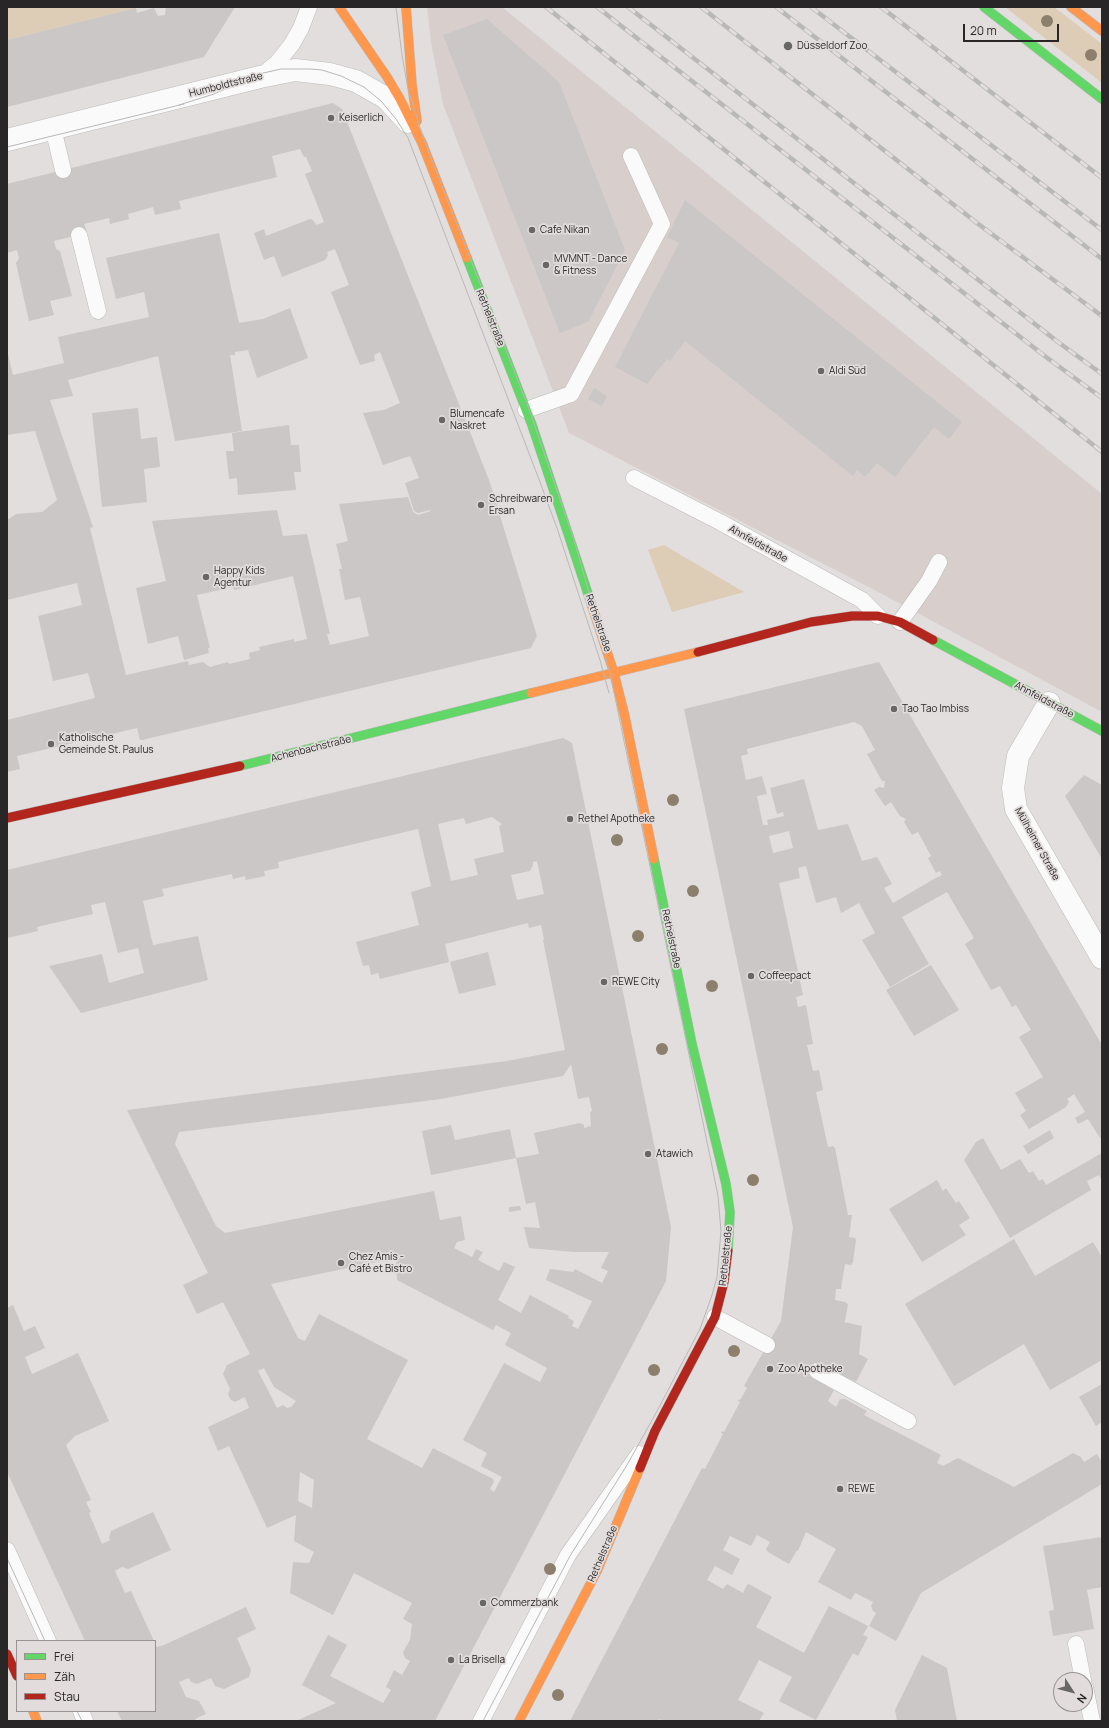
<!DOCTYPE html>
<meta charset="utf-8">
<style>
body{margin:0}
#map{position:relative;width:1109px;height:1728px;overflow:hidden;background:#e1dedd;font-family:Manrope,sans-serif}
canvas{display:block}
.frame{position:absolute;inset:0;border:8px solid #282626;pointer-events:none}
.legend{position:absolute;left:16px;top:1640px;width:140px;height:72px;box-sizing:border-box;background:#e2dddc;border:1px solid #989493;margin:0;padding:5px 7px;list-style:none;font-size:12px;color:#282626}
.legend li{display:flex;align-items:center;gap:8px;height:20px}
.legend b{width:20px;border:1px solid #989493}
.north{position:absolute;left:1053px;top:1672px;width:40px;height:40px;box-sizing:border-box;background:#e2dddc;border:1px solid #989493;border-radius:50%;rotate:126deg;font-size:11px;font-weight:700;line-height:16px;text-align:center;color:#282626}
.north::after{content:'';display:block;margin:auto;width:14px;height:18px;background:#696666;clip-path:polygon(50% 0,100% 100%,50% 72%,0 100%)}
.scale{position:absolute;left:963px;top:24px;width:96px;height:18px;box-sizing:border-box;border:2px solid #282626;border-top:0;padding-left:5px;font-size:12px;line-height:14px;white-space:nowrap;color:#282626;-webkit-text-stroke:3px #e2dddc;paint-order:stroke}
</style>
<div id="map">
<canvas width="1109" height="1728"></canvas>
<div class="frame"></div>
<ul class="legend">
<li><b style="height:5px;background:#63d668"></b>Frei</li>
<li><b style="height:5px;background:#ff974d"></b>Zäh</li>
<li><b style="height:5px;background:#b3261e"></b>Stau</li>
</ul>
<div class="north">N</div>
<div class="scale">20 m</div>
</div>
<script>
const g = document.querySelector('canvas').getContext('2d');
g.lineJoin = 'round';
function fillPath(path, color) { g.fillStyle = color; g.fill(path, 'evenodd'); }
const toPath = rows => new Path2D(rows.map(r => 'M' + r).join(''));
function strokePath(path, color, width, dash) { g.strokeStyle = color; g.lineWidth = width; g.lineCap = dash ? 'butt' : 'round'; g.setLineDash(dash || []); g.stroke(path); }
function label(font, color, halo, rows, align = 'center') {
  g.font = font + ' Manrope,sans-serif'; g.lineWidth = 3.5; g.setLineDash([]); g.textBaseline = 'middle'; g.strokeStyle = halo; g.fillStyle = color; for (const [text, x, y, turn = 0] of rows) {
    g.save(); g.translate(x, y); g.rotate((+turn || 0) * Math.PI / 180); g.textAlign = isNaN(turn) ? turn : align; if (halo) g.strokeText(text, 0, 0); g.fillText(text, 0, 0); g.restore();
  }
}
const built = toPath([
 [427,7,502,7,1102,494,1102,712,882,594,569,433,443,104,431,42]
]);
const green = toPath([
 [7,7,141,7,7,40],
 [1005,7,1054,7,1102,44,1102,83],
 [664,545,744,592,672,612,648,550]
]);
const building = toPath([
 [166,7,235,7,204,57,7,107,7,40,136,8,137,13,154,8,158,16,165,15],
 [487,19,559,82,625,250,588,322,560,333,443,35],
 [333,103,342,109,489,480,537,636,531,648,142,740,140,740,137,728,17,756,20,769,7,772,7,720,95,698,88,673,53,681,38,616,82,605,77,583,7,600,7,520,16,514,42,512,57,500,35,431,7,435,7,350,13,375,64,363,58,337,149,317,144,292,116,299,106,258,219,233,239,323,263,319,290,308,308,358,257,378,248,350,235,352,235,355,230,355,242,431,175,441,158,356,68,380,73,396,50,400,93,527,90,528,126,675,188,661,189,665,203,662,210,667,228,662,229,664,250,659,249,653,260,650,259,647,294,639,294,642,307,639,293,576,234,590,233,587,197,595,210,648,208,648,209,653,184,660,178,636,148,644,136,588,166,581,152,521,277,510,283,536,307,534,330,634,327,634,330,645,369,636,360,597,345,600,339,569,342,569,336,544,348,541,339,504,408,497,413,512,418,515,431,511,430,510,418,513,414,511,405,483,419,478,410,456,383,465,363,413,384,410,400,403,380,352,374,355,375,361,360,365,331,292,349,285,335,249,327,252,328,255,325,260,282,277,274,256,264,260,254,233,264,229,266,236,310,219,313,220,316,225,324,222,305,174,312,171,306,157,304,157,300,149,272,156,277,177,179,201,181,209,155,215,153,207,128,214,129,219,110,224,109,218,84,224,87,233,54,241,56,249,60,251,72,296,50,301,54,315,29,321,16,263,19,258,17,250,7,253,7,184],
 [685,200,962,422,949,439,934,427,895,477,877,463,865,477,857,470,853,476,685,341,670,361,667,359,647,384,615,367,679,243,667,237],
 [594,388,607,396,602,406,588,399],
 [138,408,141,439,157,437,160,467,144,469,147,502,102,507,92,413],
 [289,425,291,445,299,445,301,472,294,472,296,490,238,495,237,478,229,479,226,451,234,451,232,433],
 [879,662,1102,1045,1102,1141,1088,1119,1078,1124,1075,1118,1085,1112,1074,1094,1067,1099,1069,1102,1066,1107,1029,1129,1020,1115,1026,1111,1015,1093,1043,1077,1019,1037,1031,1030,1016,1005,1012,1007,1000,986,991,990,965,944,974,938,947,892,902,917,929,964,890,987,862,940,875,933,859,903,841,913,836,897,816,903,806,866,798,868,800,878,779,883,803,995,796,997,798,1007,806,1005,813,1044,807,1045,813,1071,819,1070,823,1090,816,1092,828,1147,833,1146,835,1148,848,1215,852,1215,849,1237,855,1238,856,1240,853,1262,851,1265,845,1264,841,1289,836,1289,835,1300,845,1302,848,1304,845,1321,844,1322,862,1326,859,1354,868,1359,856,1382,820,1365,813,1378,834,1390,828,1401,836,1407,840,1399,845,1399,867,1411,864,1415,941,1455,937,1463,943,1466,958,1458,1014,1487,1073,1453,1081,1457,1084,1462,1097,1454,1102,1462,1102,1484,921,1593,896,1641,869,1626,876,1613,873,1611,871,1606,873,1602,855,1593,851,1600,818,1582,836,1549,806,1532,798,1551,797,1550,789,1564,768,1552,766,1549,770,1542,757,1535,751,1546,730,1536,723,1550,740,1559,732,1575,715,1566,707,1580,723,1589,727,1584,743,1593,747,1585,749,1584,772,1597,756,1627,804,1653,829,1606,868,1626,863,1635,868,1637,858,1656,853,1653,816,1720,779,1701,792,1677,759,1660,738,1700,764,1713,759,1721,662,1721,659,1719,658,1721,570,1721,702,1468,705,1469,723,1434,721,1433,722,1431,724,1432,740,1402,738,1401,738,1399,740,1400,747,1388,744,1386,745,1384,781,1321,793,1227,684,709],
 [854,722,862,726,875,750,867,754,882,781,885,781,884,788,879,787,874,790,885,806,891,802,900,816,906,819,904,822,912,835,918,832,931,856,928,858,936,873,940,871,942,875,934,879,893,903,884,888,892,884,877,857,862,861,848,824,818,830,804,779,770,788,777,814,783,812,784,816,767,820,768,825,763,825,757,796,767,794,762,776,746,780,741,756,748,754,747,749],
 [789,831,793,848,773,853,769,836],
 [563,738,572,743,671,1227,666,1281,435,1721,296,1721,336,1703,302,1685,328,1635,347,1645,330,1676,383,1703,391,1690,386,1687,394,1670,402,1675,410,1661,405,1658,403,1652,410,1640,412,1624,403,1619,412,1603,354,1573,333,1615,290,1593,293,1562,309,1563,314,1552,294,1541,296,1515,267,1528,229,1446,218,1451,208,1427,249,1408,245,1397,235,1402,231,1400,228,1394,230,1389,223,1374,227,1365,250,1354,223,1302,197,1314,183,1285,208,1273,127,1110,507,1061,565,1050,543,940,544,939,541,925,529,928,528,923,445,944,449,962,380,979,378,973,371,975,369,965,363,966,356,942,419,925,411,892,431,886,418,829,278,862,279,868,264,871,265,876,246,880,245,876,233,879,232,874,162,889,164,896,143,901,153,945,198,936,208,980,81,1013,49,966,102,954,109,983,144,973,138,948,118,953,105,902,91,905,93,914,37,927,38,931,7,938,7,870],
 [492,817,502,824,499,826,504,852,474,859,478,875,451,881,438,824,464,818,466,824],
 [537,861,544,894,517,900,511,875,530,871,533,865,533,862],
 [571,1064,578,1099,589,1097,592,1111,590,1112,591,1126,584,1128,584,1125,580,1123,534,1133,539,1154,516,1158,526,1204,535,1202,540,1228,524,1227,529,1248,574,1252,609,1252,601,1268,608,1271,602,1283,575,1269,573,1272,550,1269,546,1280,592,1301,578,1329,572,1326,574,1321,568,1318,569,1316,530,1295,521,1313,498,1300,515,1267,504,1262,499,1271,478,1260,483,1252,476,1249,472,1257,454,1248,457,1242,465,1240,461,1216,440,1220,434,1191,225,1233,216,1226,175,1144,179,1132,441,1099,563,1076],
 [396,1258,397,1280,493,1330,496,1325,511,1333,505,1345,547,1368,540,1382,504,1363,463,1440,487,1453,481,1466,502,1477,494,1492,490,1489,494,1482,493,1479,433,1448,422,1468,367,1439,408,1360,319,1314,305,1341,298,1338,271,1284],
 [264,1368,274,1387,296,1401,291,1407,287,1408,283,1405,277,1408,258,1371],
 [300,1472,314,1480,312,1508,298,1501],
 [1084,775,1102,785,1102,859,1065,796],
 [488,952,496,985,459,994,450,962],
 [931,965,959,1010,914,1036,886,990],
 [451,1125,455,1140,510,1129,516,1158,431,1175,422,1131],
 [1050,1130,1054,1138,1028,1154,1023,1146],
 [983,1138,1001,1170,1020,1159,1029,1173,1033,1171,1039,1181,1043,1179,1046,1185,1102,1153,1102,1181,1099,1175,1087,1181,1091,1190,1010,1238,964,1160,976,1142],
 [937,1180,943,1191,946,1188,956,1203,959,1201,970,1218,959,1225,966,1235,922,1262,889,1209],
 [520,1206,521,1210,509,1212,509,1207],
 [1014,1239,1035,1276,1093,1242,1102,1257,1102,1360,1050,1390,1024,1344,954,1386,905,1304],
 [13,1305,24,1331,35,1326,45,1348,25,1357,32,1374,78,1353,109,1421,75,1436,66,1445,91,1500,86,1502,91,1512,89,1513,102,1544,110,1540,109,1538,111,1531,153,1512,171,1550,128,1569,122,1567,115,1571,125,1593,131,1591,154,1641,85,1641,7,1472,7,1308],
 [1102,1384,1102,1422,1096,1426,1079,1397],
 [1102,1537,1102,1587,1087,1590,1094,1629,1053,1636,1049,1611,1054,1610,1043,1546],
 [246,1607,256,1629,237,1638,251,1670,249,1677,224,1689,215,1686,211,1678,197,1684,191,1682,189,1678,179,1682,186,1697,199,1701,206,1714,195,1719,196,1721,122,1721,117,1711,155,1711,155,1644,157,1647,164,1645],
 [922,1655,947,1668,957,1721,897,1721,895,1710]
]);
const lane = toPath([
 [260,77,277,63,292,44,301,28,309,7],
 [53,128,63,170],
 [79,235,98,311],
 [526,410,571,394,662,224,631,156],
 [634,478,720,522,862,600,878,616],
 [900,622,929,581,939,562],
 [715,1317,767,1345],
 [817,1371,908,1421],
 [7,1550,48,1641],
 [1076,1644,1083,1680],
 [1085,1687,1092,1721],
 [81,1711,85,1721],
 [481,1721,568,1555,639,1454]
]);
const street = toPath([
 [7,140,260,77,295,70,330,74,356,81,386,98,408,122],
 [1049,703,1018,756,1013,788,1016,809,1102,958]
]);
const fast = toPath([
 [984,7,1102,99],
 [467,258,532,425,592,606],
 [933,640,1102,731],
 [240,766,531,693],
 [654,859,692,1044,726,1184,730,1212,728,1250]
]);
const slow = toPath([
 [339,7,387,77,400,99,422,143,467,258],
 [406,7,412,85,417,121],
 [1071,7,1102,31],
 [592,606,614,673,625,717,654,859],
 [531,693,698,652],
 [33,1711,37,1721],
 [519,1721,597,1571,640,1468]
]);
const jam = toPath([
 [698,652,811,622,852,616,878,616,900,622,933,640],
 [7,818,240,766],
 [640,1468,655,1431,715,1317,724,1282,728,1250],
 [7,1654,17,1676]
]);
const tram = toPath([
 [396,7,402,55,408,89,424,140,529,409,574,540,588,589,611,678,712,1166,718,1196,721,1231,717,1277,712,1295,700,1329,656,1413,627,1465,570,1556,483,1721],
 [179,105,214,94,259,74,281,69,310,69,322,70,341,76,364,87,381,101,396,119,408,138,540,482,558,531,600,660,609,693],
 [7,147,184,104],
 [7,1558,45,1641],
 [77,1711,82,1721]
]);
const rail = toPath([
 [546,7,1102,452],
 [597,7,1046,357,1102,398],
 [628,7,1058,342,1102,374],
 [701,7,977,223,1102,316],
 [776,7,1102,259],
 [811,7,1102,230],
 [881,7,1102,178]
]);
const trees = [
 [1047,21],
 [1091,55],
 [673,800],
 [617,840],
 [693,891],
 [638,936],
 [712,986],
 [662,1049],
 [753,1180],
 [734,1351],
 [654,1370],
 [550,1569],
 [558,1695]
];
const markers = [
 [788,46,5,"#696666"],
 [331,118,4,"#696666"],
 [532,230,4,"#696666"],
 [546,265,4,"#696666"],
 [821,371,4,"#696666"],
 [442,420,4,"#696666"],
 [481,505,4,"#696666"],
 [206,577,4,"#696666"],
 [894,709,4,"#696666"],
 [51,744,4,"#696666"],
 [570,819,4,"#696666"],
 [751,976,4,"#696666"],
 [604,982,4,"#696666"],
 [648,1154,4,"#696666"],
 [341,1263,4,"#696666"],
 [770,1369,4,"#696666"],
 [840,1489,4,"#696666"],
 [483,1603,4,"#696666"],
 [451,1660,4,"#696666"]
];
const poiNames = [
 ["Düsseldorf Zoo",797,46],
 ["Keiserlich",339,118],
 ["Cafe Nikan",540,230],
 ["MVMNT - Dance",554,259],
 ["& Fitness",554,271],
 ["Aldi Süd",829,371],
 ["Blumencafe",450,414],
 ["Naskret",450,426],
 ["Schreibwaren",489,499],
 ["Ersan",489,511],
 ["Happy Kids",214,571],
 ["Agentur",214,583],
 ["Tao Tao Imbiss",902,709],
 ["Katholische",59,738],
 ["Gemeinde St. Paulus",59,750],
 ["Rethel Apotheke",578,819],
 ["Coffeepact",759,976],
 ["REWE City",612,982],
 ["Atawich",656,1154],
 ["Chez Amis -",349,1257],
 ["Café et Bistro",349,1269],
 ["Zoo Apotheke",778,1369],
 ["REWE",848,1489],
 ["Commerzbank",491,1603],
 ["La Brisella",459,1660]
];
const streetNames = [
 ["Humboldtstraße",226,85,-14],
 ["Rethelstraße",490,318,68],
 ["Ahnfeldstraße",758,544,29],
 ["Rethelstraße",598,623,71],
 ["Ahnfeldstraße",1044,700,28],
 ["Achenbachstraße",311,749,-14],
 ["Mülheimer Straße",1037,844,61],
 ["Rethelstraße",671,939,78],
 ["Rethelstraße",726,1256,-84],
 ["Rethelstraße",603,1554,-67]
];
fillPath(built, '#d8cfcd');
fillPath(green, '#ddcdb6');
fillPath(building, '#cac7c6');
strokePath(lane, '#bdbbba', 17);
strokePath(street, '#bdbbba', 23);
strokePath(fast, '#bdbbba', 10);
strokePath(slow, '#bdbbba', 10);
strokePath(jam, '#bdbbba', 10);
strokePath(lane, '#fafafa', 16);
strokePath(street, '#fafafa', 22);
strokePath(fast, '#63d668', 9);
strokePath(slow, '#ff974d', 9);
strokePath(jam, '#b3261e', 9);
strokePath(tram, '#b9b8b8', 1);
strokePath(rail, '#b9b8b8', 4.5);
strokePath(rail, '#e2dddc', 3, [9]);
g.fillStyle = '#8c7f6b';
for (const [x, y] of trees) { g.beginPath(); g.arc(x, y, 6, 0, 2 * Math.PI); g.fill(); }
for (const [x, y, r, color] of markers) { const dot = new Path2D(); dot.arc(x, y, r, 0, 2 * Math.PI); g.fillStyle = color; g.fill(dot); strokePath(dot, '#e2dddc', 1.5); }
label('10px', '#282626', '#e2dddc', poiNames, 'left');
label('10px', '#282626', '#e2dddc', streetNames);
</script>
